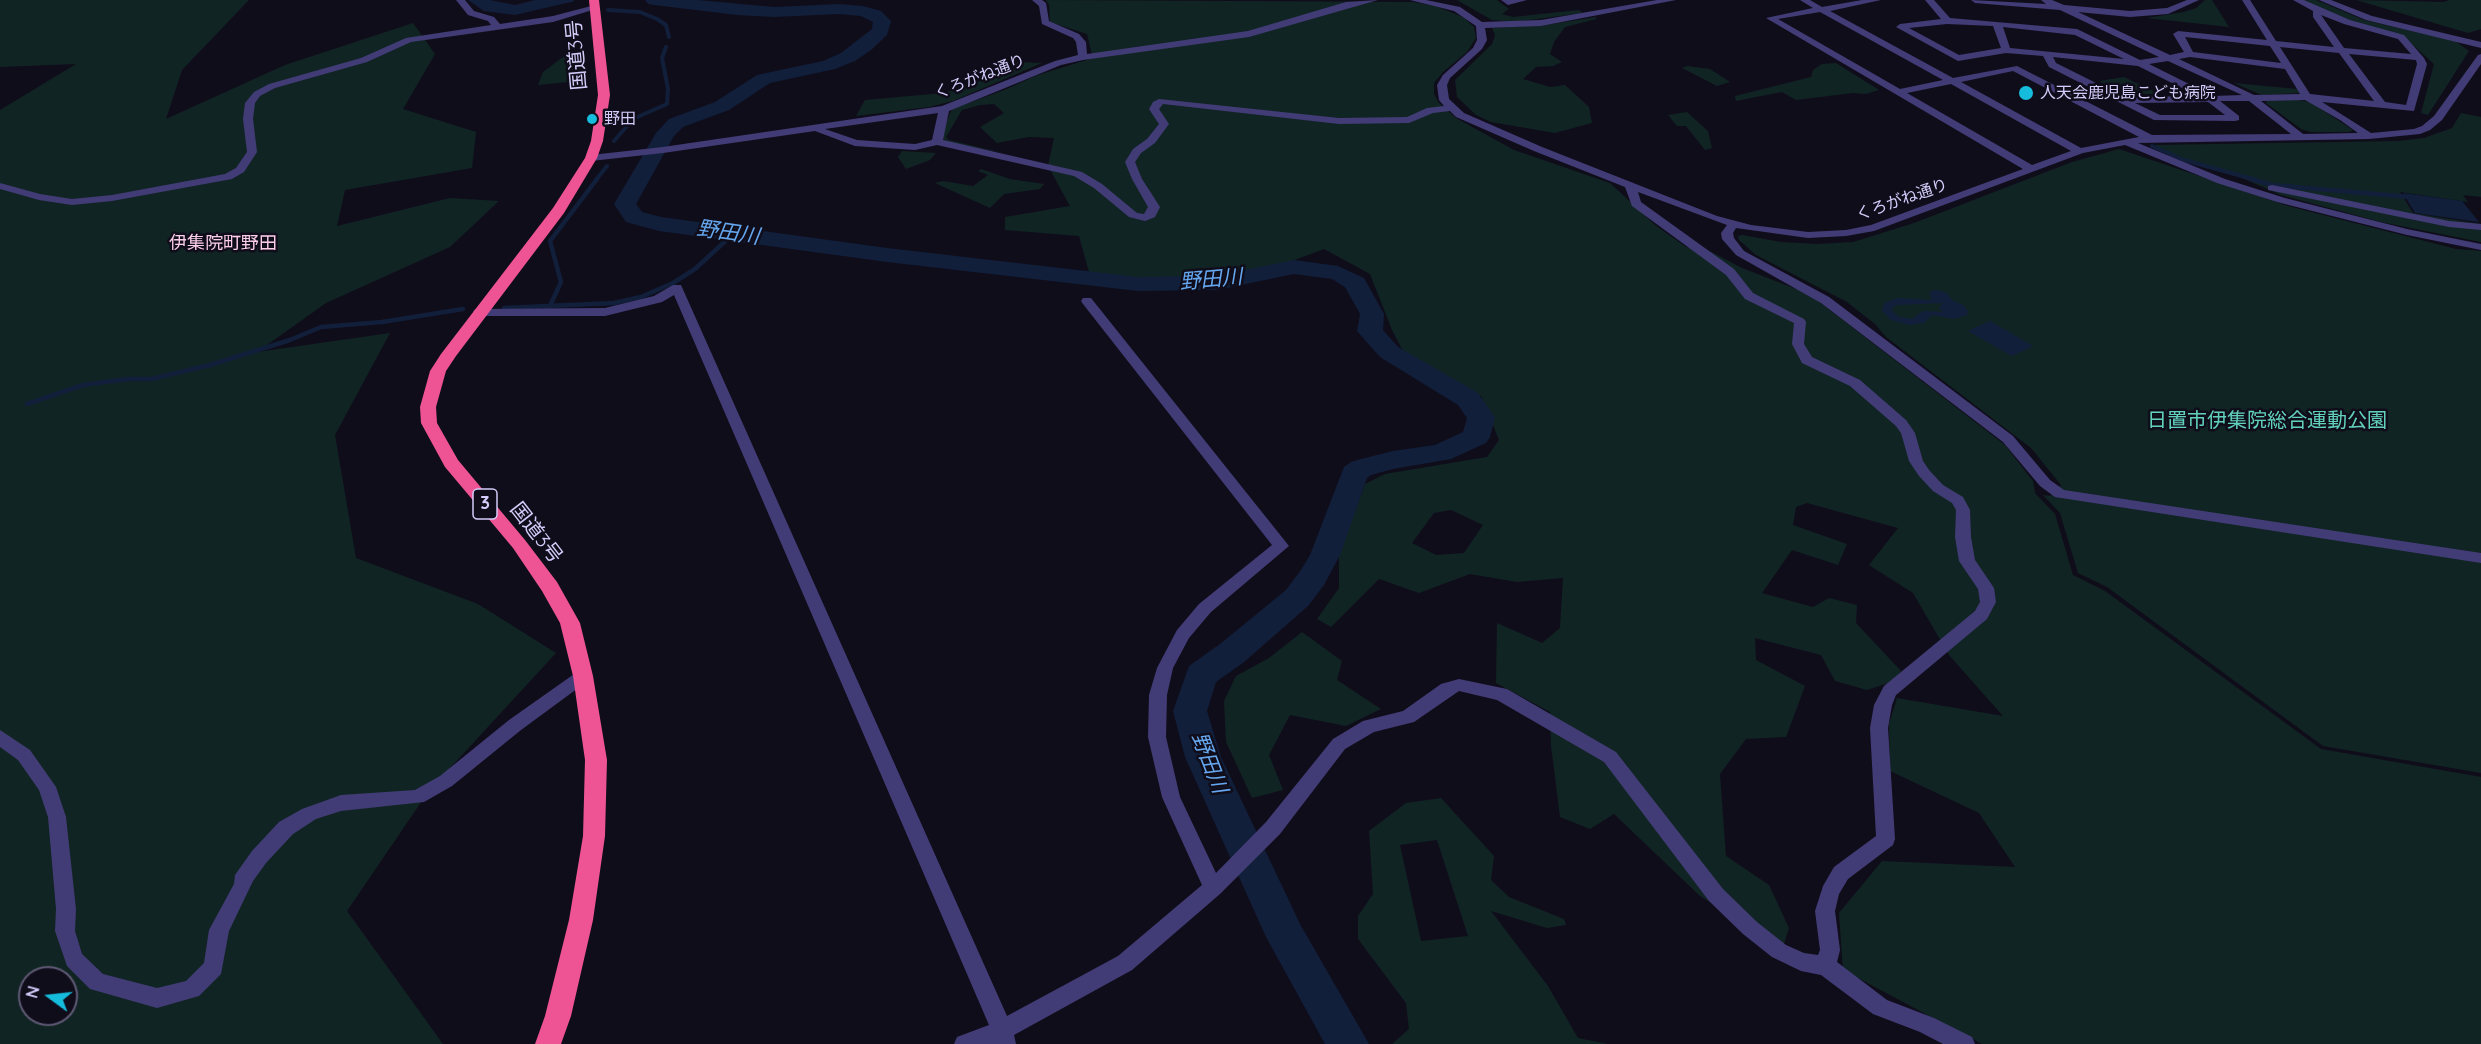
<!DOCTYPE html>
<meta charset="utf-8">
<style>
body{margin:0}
#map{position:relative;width:2481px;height:1044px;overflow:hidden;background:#100d1b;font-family:Quicksand,sans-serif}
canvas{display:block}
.north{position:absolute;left:18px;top:966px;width:60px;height:60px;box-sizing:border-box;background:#100d1b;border:2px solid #5e5974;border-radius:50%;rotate:285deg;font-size:16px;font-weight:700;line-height:24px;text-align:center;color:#d4ccfa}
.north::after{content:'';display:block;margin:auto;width:21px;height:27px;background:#16bcdc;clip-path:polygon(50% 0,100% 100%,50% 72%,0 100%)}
</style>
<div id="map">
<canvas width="2481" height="1044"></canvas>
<div class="north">N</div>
</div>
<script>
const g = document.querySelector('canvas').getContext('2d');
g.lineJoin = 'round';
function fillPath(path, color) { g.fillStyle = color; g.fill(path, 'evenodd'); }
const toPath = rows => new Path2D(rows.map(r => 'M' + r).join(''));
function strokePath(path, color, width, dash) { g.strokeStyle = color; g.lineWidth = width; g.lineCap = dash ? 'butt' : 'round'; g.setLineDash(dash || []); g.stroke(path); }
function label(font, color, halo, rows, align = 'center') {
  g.font = font + ' Quicksand,"Noto Sans JP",sans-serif'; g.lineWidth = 5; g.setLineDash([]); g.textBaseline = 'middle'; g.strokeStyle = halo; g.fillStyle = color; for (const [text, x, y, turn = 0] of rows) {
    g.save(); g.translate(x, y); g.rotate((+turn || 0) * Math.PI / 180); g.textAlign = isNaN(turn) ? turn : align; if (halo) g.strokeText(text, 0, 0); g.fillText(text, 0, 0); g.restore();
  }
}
const green = toPath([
 [0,0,249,0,182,70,166,119,285,65,413,23,435,54,403,109,476,132,472,168,345,190,337,226,450,198,499,201,450,247,326,303,257,352,390,333,335,435,356,558,478,604,556,653,428,792,347,911,443,1044,0,1044,0,110,76,64,0,67],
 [30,978,66,978,66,1014,30,1014],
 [1046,0,1414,2,1435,6,1463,17,1474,27,1476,38,1467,52,1443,72,1434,83,1434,94,1438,102,1456,118,1514,150,1610,183,1655,225,1686,247,1704,248,1742,268,1809,294,2005,445,2033,481,2035,493,2055,514,2073,575,2105,591,2321,749,2481,777,2481,1044,1982,1044,1843,970,1839,913,1882,861,2015,867,1979,813,1890,771,1889,724,1897,698,2003,716,1949,655,1913,593,1869,565,1898,528,1807,503,1796,507,1793,525,1847,544,1838,565,1792,550,1762,593,1813,607,1829,598,1857,605,1856,623,1901,671,1894,681,1867,690,1835,681,1821,655,1755,638,1756,660,1805,686,1786,737,1746,739,1720,774,1726,856,1769,885,1789,928,1783,947,1700,896,1614,814,1590,829,1560,817,1551,746,1550,712,1496,683,1497,623,1542,643,1560,628,1563,578,1517,582,1470,574,1419,593,1379,579,1331,627,1317,619,1339,588,1339,555,1365,484,1385,474,1487,457,1499,440,1481,396,1404,353,1392,330,1370,274,1324,249,1260,273,1206,287,1137,282,1089,272,1079,236,1005,230,1005,217,1070,206,1048,166,1054,138,1029,137,997,143,980,127,1004,113,994,104,980,105,962,110,946,137,949,140,1003,153,948,143,940,137,952,109,1007,89,1035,76,1093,58,1087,34,1050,22,1049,5],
 [1451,510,1483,525,1464,553,1436,555,1412,543,1434,513],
 [1457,0,1497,0,1509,9,1502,14,1513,17,1579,10,1583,13,1514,22,1492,20],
 [2205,0,2212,0,2229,27,2147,18,2184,12,2196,8],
 [2304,0,2316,0,2364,20,2455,41,2469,51,2428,115,2421,113,2434,64,2404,37,2332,14],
 [2356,0,2445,2,2449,0,2481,0,2481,29,2468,33],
 [1596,17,1596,19,1565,27,1554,42,1550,54,1562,62,1553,66,1536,67,1523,79,1550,87,1565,85,1589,107,1592,123,1555,133,1491,122,1476,115,1457,97,1455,80,1492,44,1495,35,1492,28,1546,25],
 [567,54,577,54,579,81,538,85,543,72],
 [1018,62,1042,63,953,101,929,107,856,116,865,100,943,93,980,81],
 [1836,63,1879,90,1866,94,1853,93,1796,100,1782,92,1736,101,1735,96,1811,77,1813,70,1822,64],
 [1687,66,1710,69,1730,82,1717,86,1682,68],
 [2124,77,2159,94,2122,94,2099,81],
 [2234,83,2297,89,2300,93,2262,95],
 [2267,100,2299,100,2310,102,2353,130,2349,132,2311,132,2301,129,2266,103],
 [1687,112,1708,131,1712,148,1705,150,1686,126,1677,126,1668,115],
 [2461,113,2481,117,2481,197,2463,195,2468,202,2400,192,2413,213,2481,224,2481,242,2381,222,2281,195,2224,170,2180,160,2154,145,2398,141,2424,138,2452,128],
 [2119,149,2288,206,2456,249,2481,251,2481,773,2323,746,2107,587,2078,573,2060,513,2043,495,2050,496,2061,485,2031,448,1886,337,1875,324,1847,302,1756,255,1739,240,1738,236,1742,235,1781,242,1818,244,1853,242,1914,223,2072,162],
 [902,151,936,153,930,160,906,169,898,157],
 [981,169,1010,179,1044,184,1040,189,1004,194,990,208,935,183,943,181,973,186,988,175,978,171],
 [1302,632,1342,661,1337,680,1381,709,1346,726,1290,715,1269,755,1283,790,1252,798,1226,742,1224,701,1236,676,1269,658],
 [1441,798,1494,856,1491,880,1509,897,1564,919,1566,925,1547,928,1491,911,1548,986,1578,1038,1608,1044,1392,1044,1409,1029,1406,1003,1358,939,1358,916,1373,894,1369,831,1406,803],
 [1437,840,1468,936,1421,941,1400,845]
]);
const water = toPath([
 [2403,193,2462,201,2479,222,2415,213],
 [1936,290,1947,293,1952,300,1963,305,1968,311,1967,315,1954,319,1932,315,1924,323,1909,325,1891,320,1882,311,1884,303,1898,298,1932,300,1929,292],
 [1943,303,1939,308,1943,312,1923,311,1912,319,1899,317,1891,310,1896,305],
 [1990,321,2033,346,2012,356,1968,331]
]);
const streamFar1 = toPath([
 [526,8,572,0],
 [608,10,640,12,657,19,666,25,669,37],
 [614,141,633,119,667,104,668,89,662,58,666,47],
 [2152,146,2184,160,2256,180],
 [596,180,607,166]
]);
const stream = toPath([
 [2251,179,2272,185,2410,197],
 [504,308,614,303,641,297,673,283,695,269,733,234],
 [549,308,561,282,550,241,597,179],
 [27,404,83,385,128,379,151,379,210,365,290,340,321,327,382,322,463,309]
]);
const river = toPath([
 [468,0,490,0,515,5,535,0,565,0,562,4,515,15,484,11,468,0],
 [645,0,697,0,774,7,839,4,863,6,881,11,891,21,887,35,871,50,855,61,835,69,770,83,729,110,683,127,674,136,636,204,642,212,661,217,887,248,1138,277,1217,276,1294,260,1338,266,1364,278,1384,314,1383,330,1398,347,1478,393,1491,412,1495,418,1490,437,1486,443,1451,459,1393,469,1371,475,1367,478,1340,555,1324,585,1308,606,1244,662,1216,682,1207,711,1221,757,1300,924,1369,1044,1325,1044,1266,937,1185,757,1173,711,1189,666,1220,644,1286,590,1301,570,1310,555,1344,467,1351,462,1361,459,1393,451,1435,445,1463,432,1467,418,1458,405,1380,357,1357,331,1360,314,1345,287,1332,279,1294,274,1217,290,1138,291,887,262,659,231,626,222,614,204,656,133,669,119,715,102,757,75,823,61,841,53,872,29,873,22,861,16,839,14,774,17,737,15,654,5,648,4,645,0]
]);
const minor = toPath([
 [456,0,465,0,474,11,494,17,500,24,553,16,595,5,599,8,553,22,411,42,367,62,275,88,260,96,255,103,253,119,257,152,244,172,232,179,112,201,72,205,39,200,0,189,0,183,40,194,72,199,112,195,225,174,236,168,247,152,243,119,245,103,254,92,269,84,361,58,406,38,491,25,488,21,468,15,456,0],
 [1032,0,1042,0,1046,3,1049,21,1079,34,1086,42,1087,54,1248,31,1346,2,1378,0,1249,37,1083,60,1061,65,949,111,943,140,1082,172,1102,184,1137,213,1144,214,1148,207,1132,179,1125,162,1133,149,1147,139,1159,124,1149,109,1153,102,1159,99,1339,118,1407,117,1427,108,1444,106,1439,100,1437,85,1443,75,1473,48,1477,40,1476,26,1454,11,1410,0,1426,0,1460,7,1482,22,1541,20,1657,0,1676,0,1541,26,1485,28,1487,40,1482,49,1450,78,1447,85,1449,99,1464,113,1542,147,1717,216,1751,225,1808,232,1846,230,1871,225,2023,169,1766,18,1813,8,1800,0,1810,0,1822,7,1862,0,1881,0,1830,11,1953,78,2017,66,2152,135,2291,134,2249,101,2220,101,2239,116,2239,120,2235,121,2154,120,2049,67,2043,56,2006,53,1958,61,1896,27,1900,24,1941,19,1925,0,1934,0,1950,18,2077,29,2140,60,2159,57,2060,10,1975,3,1971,0,2046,4,2041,0,2052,0,2064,5,2130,11,2167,8,2187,0,2199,0,2168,14,2130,17,2078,12,2170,55,2184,52,2173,34,2178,31,2267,40,2242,0,2250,0,2276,41,2334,47,2313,17,2313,11,2293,0,2304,0,2350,20,2404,35,2424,58,2427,64,2414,111,2322,102,2371,133,2414,129,2422,126,2434,116,2478,55,2481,54,2481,64,2442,120,2430,130,2420,134,2369,139,2138,143,2225,179,2285,198,2407,229,2481,244,2481,250,2407,235,2277,202,2217,183,2125,145,2083,153,1874,231,1846,236,1808,238,1736,228,1733,233,1734,238,1744,251,1829,297,2013,436,2050,480,2064,490,2481,553,2481,563,2055,497,2040,486,2003,442,1821,303,1736,255,1722,239,1721,233,1727,225,1638,192,1641,202,1734,269,1753,293,1804,319,1806,322,1804,344,1812,357,1860,380,1906,420,1915,433,1923,461,1929,470,1943,485,1963,497,1970,510,1971,537,1975,560,1994,588,1996,602,1987,619,1896,695,1892,705,1888,728,1895,839,1893,845,1848,879,1839,894,1835,911,1840,950,1837,962,1887,1000,1934,1018,1972,1037,1975,1044,1943,1044,1920,1032,1873,1014,1821,975,1801,971,1772,957,1743,934,1709,901,1604,762,1497,700,1459,691,1414,722,1374,732,1345,749,1280,834,1220,894,1132,970,1014,1035,1016,1044,954,1044,957,1037,989,1025,674,295,662,302,605,316,479,316,475,315,473,312,475,309,605,308,654,296,673,285,681,285,1007,1016,1118,956,1202,885,1162,797,1148,737,1149,695,1157,668,1177,630,1199,604,1272,545,1083,304,1081,301,1083,298,1091,298,1289,546,1211,612,1189,638,1173,668,1167,695,1166,737,1180,797,1216,873,1266,822,1333,739,1363,721,1403,711,1441,684,1459,679,1507,689,1616,752,1723,889,1757,922,1786,945,1804,953,1818,955,1820,950,1815,911,1823,886,1834,867,1876,836,1870,728,1874,705,1884,686,1975,611,1980,602,1978,589,1959,561,1955,537,1956,510,1952,503,1933,491,1919,476,1909,461,1901,433,1896,426,1850,386,1802,363,1792,344,1794,323,1745,299,1726,275,1632,206,1625,187,1534,151,1456,117,1450,111,1433,113,1409,123,1339,124,1163,104,1159,109,1169,124,1155,143,1141,153,1135,162,1142,179,1160,207,1155,217,1145,221,1129,217,1094,188,1074,176,937,145,915,150,855,146,815,131,663,153,591,161,586,158,591,155,663,147,942,106,1055,61,1078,55,1076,42,1073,38,1042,24,1039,6,1032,0],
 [1820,12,1943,80,1900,89,1778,19,1820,12],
 [2321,15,2344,24,2398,39,2411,54,2344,48,2321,15],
 [1947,24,1993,26,2001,48,1959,55,1909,28,1947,24],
 [2003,27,2075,35,2124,59,2010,48,2003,27],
 [2185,37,2270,46,2281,63,2193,52,2185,37],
 [2280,47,2339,53,2374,101,2310,94,2280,47],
 [2349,54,2416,60,2417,64,2406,105,2385,102,2349,54],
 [2053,57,2138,66,2198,96,2124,97,2056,63,2053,57],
 [2190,57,2285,69,2300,94,2254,95,2179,59,2190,57],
 [2168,61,2242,95,2213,96,2149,64,2168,61],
 [2013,71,2139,137,2081,148,1961,82,2013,71],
 [1951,84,2071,151,2032,165,1907,93,1951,84],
 [2305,100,2340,120,2358,133,2303,134,2261,101,2305,100],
 [2208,102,2225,115,2160,115,2135,103,2208,102],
 [938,113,932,140,915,144,857,140,825,129,938,113],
 [1501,0,1527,0,1508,5,1501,0],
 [2319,0,2331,0,2372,16,2481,42,2481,48,2366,20,2319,0],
 [2272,185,2449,221,2481,224,2481,230,2449,227,2268,190,2268,186,2272,185],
 [583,670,589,672,591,676,589,680,521,730,452,786,424,802,341,811,316,819,293,834,266,863,253,881,229,931,221,974,199,996,157,1008,90,989,67,966,55,931,56,909,48,817,39,790,18,760,0,747,0,730,30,750,56,787,66,817,76,909,75,931,82,954,103,974,157,988,186,981,204,963,209,930,234,884,235,875,252,851,279,822,302,809,341,795,415,790,440,776,509,720,577,672,583,670]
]);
const highway = toPath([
 [589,0,599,0,610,95,603,141,597,158,564,213,456,356,446,371,436,407,437,423,458,460,525,540,557,582,580,623,593,676,607,760,605,836,593,920,571,1016,561,1044,535,1044,545,1016,569,920,583,836,585,760,573,676,560,623,542,591,513,548,445,467,421,423,420,407,430,371,441,354,553,208,585,158,591,141,598,95,589,0]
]);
const markers = [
 [2026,93,8,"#16bcdc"],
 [592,119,6,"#16bcdc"]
];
const farStreetnames = [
 ["くろがね通り",980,77,-21],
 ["くろがね通り",1902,200,-19]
];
const farPoinames = [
 ["人天会鹿児島こども病院",2040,93],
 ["野田",604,119]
];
const farQuarternames = [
 ["伊集院町野田",223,244]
];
const shields = [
 [485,504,24]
];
const shieldNames = [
 ["3",485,504]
];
const streetNames = [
 ["国道3号",577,55,-95],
 ["国道3号",536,533,52]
];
const parkNames = [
 ["日置市伊集院総合運動公園",2267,421]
];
const waterNames = [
 ["野田川",728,233,8],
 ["野田川",1211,280,-5],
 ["野田川",1209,763,69]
];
fillPath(green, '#112424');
fillPath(water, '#111f3b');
strokePath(streamFar1, '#111f3b', 4);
strokePath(stream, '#111f3b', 4.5);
fillPath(river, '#111f3b');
fillPath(minor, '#423c76');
fillPath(highway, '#ee5394');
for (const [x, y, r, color] of markers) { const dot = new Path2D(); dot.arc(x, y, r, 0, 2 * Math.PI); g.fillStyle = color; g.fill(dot); strokePath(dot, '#100d1b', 2); }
label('16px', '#d4ccfa', '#100d1b', farStreetnames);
label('16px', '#d4ccfa', '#100d1b', farPoinames, 'left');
label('18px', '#facee7', '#100d1b', farQuarternames);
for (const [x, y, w] of shields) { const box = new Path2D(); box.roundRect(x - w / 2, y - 15, w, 30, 4.5); g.fillStyle = '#100d1b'; g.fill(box); strokePath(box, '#d4ccfa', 1.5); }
label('bold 18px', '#d4ccfa', null, shieldNames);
label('20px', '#d4ccfa', '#100d1b', streetNames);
label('20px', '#61d1bc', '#100d1b', parkNames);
label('italic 21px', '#65a7ef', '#100d1b', waterNames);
</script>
